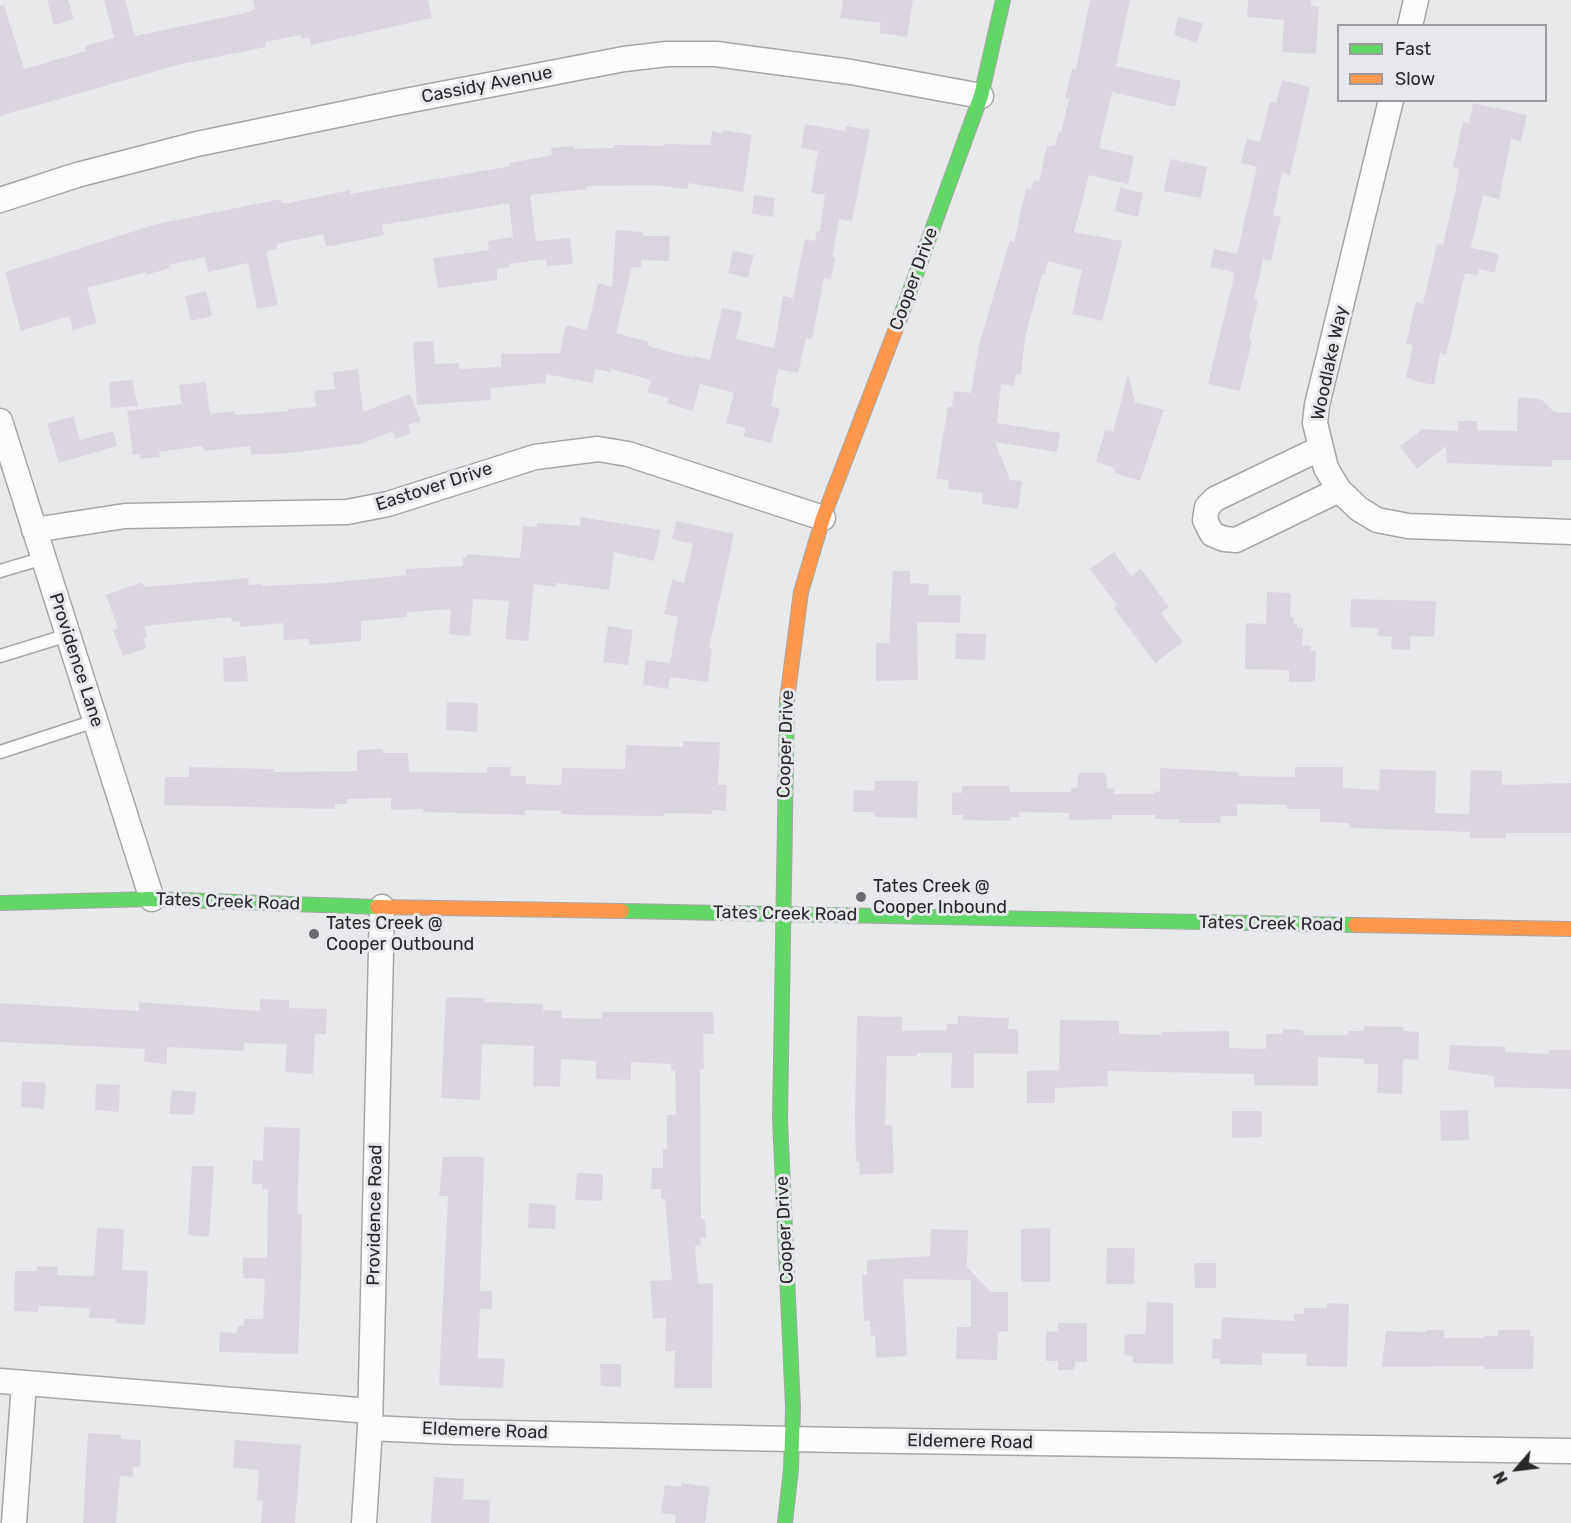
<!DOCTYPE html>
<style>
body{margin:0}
#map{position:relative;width:1571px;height:1523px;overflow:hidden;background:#e8e9ea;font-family:Rubik,sans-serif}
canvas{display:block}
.legend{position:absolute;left:1337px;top:24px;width:210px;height:78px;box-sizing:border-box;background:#e7e8eb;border:2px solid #9b9b9d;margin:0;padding:8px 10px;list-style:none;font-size:18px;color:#282829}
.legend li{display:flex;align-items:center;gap:12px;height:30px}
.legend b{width:30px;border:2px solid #9b9b9d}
.north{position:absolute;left:1487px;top:1439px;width:60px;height:60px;-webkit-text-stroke:4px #e7e8eb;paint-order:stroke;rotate:242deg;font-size:16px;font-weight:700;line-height:24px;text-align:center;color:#282829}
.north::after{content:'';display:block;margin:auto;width:21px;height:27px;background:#282829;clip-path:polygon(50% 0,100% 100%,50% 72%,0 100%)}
</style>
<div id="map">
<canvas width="1571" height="1523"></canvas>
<ul class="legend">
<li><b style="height:8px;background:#63d668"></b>Fast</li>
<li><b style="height:8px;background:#ff974d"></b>Slow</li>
</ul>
<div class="north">N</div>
</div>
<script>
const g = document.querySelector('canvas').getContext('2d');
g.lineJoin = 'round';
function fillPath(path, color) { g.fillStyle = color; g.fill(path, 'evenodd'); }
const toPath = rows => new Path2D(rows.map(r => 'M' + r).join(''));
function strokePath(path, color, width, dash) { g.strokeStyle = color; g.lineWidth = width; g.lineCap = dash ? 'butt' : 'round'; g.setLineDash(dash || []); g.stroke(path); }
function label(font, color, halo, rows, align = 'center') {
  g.font = font + ' Rubik,sans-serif'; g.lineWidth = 6; g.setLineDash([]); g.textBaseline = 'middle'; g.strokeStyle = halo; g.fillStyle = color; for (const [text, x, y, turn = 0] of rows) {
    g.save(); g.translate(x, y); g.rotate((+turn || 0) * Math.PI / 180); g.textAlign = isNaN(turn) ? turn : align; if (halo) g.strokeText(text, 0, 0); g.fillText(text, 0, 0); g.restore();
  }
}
const building = toPath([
 [47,0,68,0,74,19,54,25],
 [104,0,125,0,135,36,245,13,255,9,253,0,428,0,432,18,311,45,309,38,302,39,301,35,265,42,266,47,177,65,0,116,0,6,4,5,24,69,86,51,85,46,114,38],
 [843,0,913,0,907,37,879,33,881,23,840,18],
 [1090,0,1130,0,1116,66,1181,81,1175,107,1112,92,1099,148,1134,156,1128,184,1089,175,1074,232,1122,241,1102,321,1072,314,1082,270,1048,261,1045,275,1042,274,1025,338,1021,374,1016,374,1014,386,1001,384,997,423,1060,433,1057,452,995,442,1010,480,1022,481,1018,509,982,504,983,493,948,489,949,480,936,479,948,406,952,407,954,391,971,393,979,345,1010,240,1014,242,1026,189,1031,190,1034,180,1039,182,1047,146,1055,145,1059,132,1061,133,1069,99,1065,98,1072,69,1076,69],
 [1248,0,1311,0,1311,6,1319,7,1316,54,1282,52,1284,20,1247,17],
 [1178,17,1203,23,1197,43,1174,35],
 [1282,80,1310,87,1290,175,1282,173,1273,215,1281,217,1271,261,1263,259,1254,299,1258,300,1249,339,1252,340,1240,391,1208,384,1234,276,1233,272,1210,267,1214,249,1237,254,1257,167,1241,163,1247,139,1260,142,1270,101,1276,103],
 [1473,103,1527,115,1521,141,1511,139,1499,199,1483,195,1471,248,1499,254,1495,273,1479,269,1477,276,1465,273,1446,355,1440,353,1434,385,1419,382,1406,377,1413,345,1406,344,1416,302,1423,304,1437,244,1443,245,1456,189,1459,168,1453,167,1463,122,1469,123],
 [805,124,845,131,846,126,870,130,852,221,839,219,832,257,835,257,831,280,824,278,812,339,806,338,798,373,778,369,771,406,780,409,771,443,743,436,746,428,726,423,734,393,700,384,693,411,667,403,669,398,647,392,651,380,611,369,610,372,595,369,593,383,546,374,546,383,490,388,491,400,417,405,413,342,433,341,435,364,459,363,459,369,501,367,501,354,560,353,566,325,587,330,598,283,612,287,616,230,643,232,643,236,670,236,669,261,641,260,641,267,632,267,616,333,649,342,648,346,693,358,694,356,710,360,722,308,742,312,736,339,774,348,783,296,793,298,805,239,815,241,817,231,820,231,825,195,811,193,818,151,801,148],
 [723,130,752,135,743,192,688,183,688,189,652,185,586,186,587,189,530,195,536,241,570,238,573,264,547,266,546,259,509,264,509,267,497,269,497,280,438,288,433,258,489,250,488,241,513,237,509,203,382,225,384,235,332,246,326,246,323,234,277,244,277,249,266,251,278,305,257,309,248,263,208,272,205,257,169,265,170,268,146,275,146,272,87,288,97,323,73,330,69,316,21,331,5,272,157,224,281,199,282,203,289,203,350,190,350,194,511,166,510,163,552,155,551,148,574,146,574,149,614,148,614,145,628,145,664,146,665,144,710,145,712,131,723,133],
 [1170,159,1207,167,1201,198,1164,191],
 [1120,188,1143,193,1138,217,1115,211],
 [754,195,775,198,773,217,752,214],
 [733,251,754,255,748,278,728,273],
 [206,291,212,316,191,321,185,296],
 [358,369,363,412,410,394,421,421,408,425,411,433,395,439,393,431,360,444,290,453,251,455,250,446,205,451,201,446,159,452,160,457,141,459,140,454,133,455,127,411,182,404,179,385,206,382,210,414,234,411,235,415,288,411,288,409,316,407,314,391,335,389,333,372],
 [1128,374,1135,402,1164,410,1140,481,1114,473,1115,468,1096,462,1105,430,1113,432],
 [132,380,138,406,111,408,109,382],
 [1518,397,1541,399,1554,412,1571,413,1571,460,1552,460,1552,467,1447,463,1446,446,1417,469,1400,446,1423,429,1458,431,1458,421,1477,421,1477,430,1517,431],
 [73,416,80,440,113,431,117,446,59,463,47,424],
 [581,517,661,530,654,561,614,552,609,590,556,583,555,587,534,584,528,641,505,639,509,601,473,599,470,636,449,634,451,609,407,612,407,617,361,621,361,641,309,645,309,639,284,640,283,623,240,627,240,621,232,622,231,617,144,626,147,637,143,638,147,648,123,656,113,630,118,628,106,595,142,582,144,587,248,578,249,585,261,584,261,586,328,583,406,575,406,569,463,566,463,557,467,557,467,554,520,558,523,526,537,527,537,523,580,526],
 [676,521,734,534,709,648,712,648,708,682,670,677,668,689,643,685,646,660,670,663,678,617,664,614,672,580,684,583,693,544,672,539],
 [1114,552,1131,576,1141,569,1169,607,1161,613,1183,642,1155,663,1114,608,1117,605,1090,569],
 [893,571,910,571,910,583,929,584,928,595,961,595,960,623,917,622,918,680,876,681,876,643,889,643],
 [1267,592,1291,593,1290,617,1294,617,1293,624,1297,624,1297,628,1303,628,1302,645,1311,646,1311,651,1316,651,1315,682,1289,682,1289,670,1245,669,1246,623,1266,624],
 [1351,599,1436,601,1434,637,1410,636,1410,650,1391,649,1392,637,1378,636,1378,628,1350,627],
 [608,626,633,630,628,665,603,662],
 [956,633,986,634,985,660,955,659],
 [246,656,248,681,224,682,223,658],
 [447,702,478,703,477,732,446,730],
 [683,741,720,742,718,785,727,785,726,811,712,810,712,814,664,813,664,816,574,815,561,814,561,811,525,810,525,815,423,812,423,809,391,810,391,798,347,799,347,804,335,804,335,809,164,805,165,777,189,777,189,767,274,769,274,772,357,771,357,750,383,749,383,753,408,753,409,772,487,773,487,767,511,767,510,776,526,776,526,784,561,785,562,768,625,769,626,745,683,747],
 [1295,767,1343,767,1343,788,1379,790,1380,769,1436,771,1435,813,1469,814,1471,770,1502,771,1502,785,1571,783,1571,833,1506,833,1506,838,1470,838,1470,832,1350,828,1350,823,1320,822,1320,809,1287,809,1287,805,1237,804,1237,816,1221,816,1220,823,1179,823,1179,819,1155,819,1155,815,1112,815,1113,819,1069,820,1069,813,1018,812,1021,817,1010,817,1010,820,1007,821,963,820,963,815,952,815,952,792,962,793,962,786,1006,786,1010,788,1010,792,1071,792,1071,788,1078,788,1078,773,1106,773,1107,789,1114,788,1114,794,1155,794,1155,791,1160,792,1160,768,1238,772,1238,776,1295,777],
 [875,781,918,781,917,818,874,817,874,812,853,812,854,790,874,791],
 [446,997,485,998,484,1002,543,1004,543,1010,562,1011,562,1018,602,1019,602,1012,713,1012,714,1034,703,1034,704,1069,700,1069,701,1219,705,1219,706,1238,700,1238,701,1245,695,1246,698,1284,713,1283,712,1388,674,1388,675,1351,665,1351,666,1318,653,1319,650,1281,672,1280,665,1199,661,1199,661,1189,651,1189,652,1168,663,1168,663,1149,667,1149,667,1115,676,1115,675,1070,671,1070,671,1064,631,1062,631,1080,596,1079,596,1061,561,1059,560,1087,533,1086,534,1046,482,1044,480,1100,441,1098],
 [260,999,289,1000,289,1008,327,1009,326,1034,315,1034,313,1074,285,1072,287,1044,244,1043,244,1051,167,1047,167,1064,144,1062,145,1049,0,1042,0,1003,139,1011,139,1002,260,1011],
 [857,1016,902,1017,902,1031,947,1030,947,1024,958,1024,958,1016,1009,1018,1008,1029,1018,1029,1018,1054,974,1053,974,1088,951,1088,952,1053,917,1053,917,1056,887,1056,885,1125,892,1125,894,1173,860,1175,859,1162,856,1162,855,1113],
 [1060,1020,1119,1021,1119,1034,1161,1035,1161,1032,1229,1031,1229,1048,1266,1049,1266,1034,1283,1034,1283,1029,1303,1030,1304,1035,1348,1035,1348,1031,1364,1031,1364,1026,1403,1027,1403,1031,1419,1032,1418,1060,1403,1059,1402,1094,1377,1093,1378,1064,1364,1064,1364,1059,1318,1057,1318,1086,1254,1085,1254,1074,1107,1071,1108,1086,1055,1088,1055,1103,1027,1103,1027,1071,1059,1070],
 [1450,1045,1506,1047,1505,1052,1549,1054,1549,1050,1571,1050,1571,1089,1494,1087,1494,1076,1448,1070],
 [22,1081,46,1083,44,1109,21,1107],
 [96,1084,120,1085,119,1112,95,1110],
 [172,1090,196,1092,194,1115,169,1114],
 [1468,1110,1469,1140,1441,1141,1440,1111],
 [1232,1111,1262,1111,1262,1137,1232,1138],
 [264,1127,300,1128,297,1214,302,1214,301,1277,298,1354,219,1352,220,1332,237,1333,238,1326,244,1326,244,1319,263,1319,265,1279,243,1278,243,1258,267,1258,268,1189,262,1189,263,1184,252,1184,253,1160,263,1161],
 [443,1157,484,1157,480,1291,492,1291,492,1309,480,1309,478,1358,505,1359,503,1388,439,1385,448,1196,439,1196],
 [192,1166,214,1166,209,1237,188,1235],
 [577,1173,603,1174,602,1201,575,1200],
 [529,1203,556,1205,555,1229,528,1228],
 [97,1228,124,1229,122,1270,148,1271,145,1325,115,1323,116,1319,89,1318,90,1308,39,1306,38,1312,14,1311,15,1271,37,1271,37,1266,58,1267,57,1275,94,1276],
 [1050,1228,1050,1282,1021,1282,1021,1229],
 [931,1229,968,1230,967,1267,991,1292,1008,1292,1008,1331,998,1332,997,1360,956,1359,957,1327,971,1327,971,1280,903,1279,907,1356,876,1358,875,1335,871,1336,870,1320,864,1321,862,1275,867,1275,867,1260,930,1256],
 [1107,1248,1135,1248,1134,1284,1106,1284],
 [1194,1263,1216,1263,1216,1288,1195,1288],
 [1147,1302,1173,1303,1173,1364,1133,1363,1133,1356,1124,1355,1125,1334,1145,1334],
 [1327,1303,1349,1304,1347,1367,1306,1366,1307,1354,1262,1353,1262,1365,1220,1364,1220,1359,1212,1359,1213,1339,1221,1339,1222,1317,1294,1321,1294,1314,1304,1314,1304,1308,1327,1308],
 [1058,1323,1087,1323,1087,1362,1075,1362,1075,1370,1058,1370,1058,1361,1046,1361,1046,1331,1058,1332],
 [1426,1330,1444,1330,1444,1338,1484,1338,1484,1336,1498,1336,1498,1330,1530,1330,1530,1337,1534,1336,1533,1369,1484,1369,1484,1366,1382,1367,1386,1331,1426,1332],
 [600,1364,621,1364,621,1387,601,1386],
 [88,1433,121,1435,121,1439,141,1440,140,1467,133,1467,133,1477,120,1476,116,1523,83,1523],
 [235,1440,301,1445,295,1523,261,1523,263,1501,257,1500,259,1470,233,1468],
 [434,1477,464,1479,463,1499,490,1500,489,1523,431,1523],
 [682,1483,710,1487,705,1523,675,1523,676,1515,661,1513,665,1485,681,1487]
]);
const lane = toPath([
 [0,571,44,558],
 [0,656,68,635],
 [0,752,95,721]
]);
const street = toPath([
 [1410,26,1416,0],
 [1391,100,1317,405,1315,423,1326,468,1339,490,1359,509,1377,520,1408,526,1571,532],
 [0,200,77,175,197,144,395,103,624,59,667,54,716,54,851,72,981,96],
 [0,421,152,899],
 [1319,449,1215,499,1207,507,1205,520,1212,534,1224,539,1236,540,1339,490],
 [34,530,125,516,347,512,388,504,535,457,598,449,628,454,823,518],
 [0,1381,370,1411],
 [370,1428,455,1432,839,1440,1571,1451],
 [14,1523,24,1383],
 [364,1523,370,1428,382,907]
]);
const fast = toPath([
 [900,318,981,96,1003,0],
 [0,903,152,899,377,907],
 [622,911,1355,925],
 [785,1523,791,1469,793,1408,780,1119,787,700]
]);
const slow = toPath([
 [787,700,801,592,823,518,900,318],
 [377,907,622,911],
 [1355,925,1571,929]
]);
const markers = [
 [861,897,6,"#6b6c6d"],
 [314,934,6,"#6b6c6d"]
];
const streetNames = [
 ["Cassidy Avenue",487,85,-11],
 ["Cooper Drive",914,279,-70],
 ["Woodlake Way",1330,363,-78],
 ["Eastover Drive",434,487,-18],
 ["Providence Lane",76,660,72],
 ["Cooper Drive",786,744,-88],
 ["Tates Creek Road",228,902,2],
 ["Tates Creek Road",785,914,1],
 ["Tates Creek Road",1271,924,1],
 ["Providence Road",375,1215,-89],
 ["Cooper Drive",785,1230,-93],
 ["Eldemere Road",485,1431,2],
 ["Eldemere Road",970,1442,1]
];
const poiNames = [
 ["Tates Creek @",873,887],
 ["Cooper Inbound",873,908],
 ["Tates Creek @",326,924],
 ["Cooper Outbound",326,945]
];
fillPath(building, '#dbd5e0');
strokePath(lane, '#a5a6a7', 15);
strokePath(street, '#a5a6a7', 27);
strokePath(fast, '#a5a6a7', 16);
strokePath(slow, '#a5a6a7', 16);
strokePath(lane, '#fcfcfc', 12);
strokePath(street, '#fcfcfc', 24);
strokePath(fast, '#63d668', 14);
strokePath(slow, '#ff974d', 14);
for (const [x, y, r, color] of markers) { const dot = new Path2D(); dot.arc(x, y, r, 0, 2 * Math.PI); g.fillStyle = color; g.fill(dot); strokePath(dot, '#e7e8eb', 2); }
label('18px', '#282829', '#e7e8eb', streetNames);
label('18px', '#282829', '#e7e8eb', poiNames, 'left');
</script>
